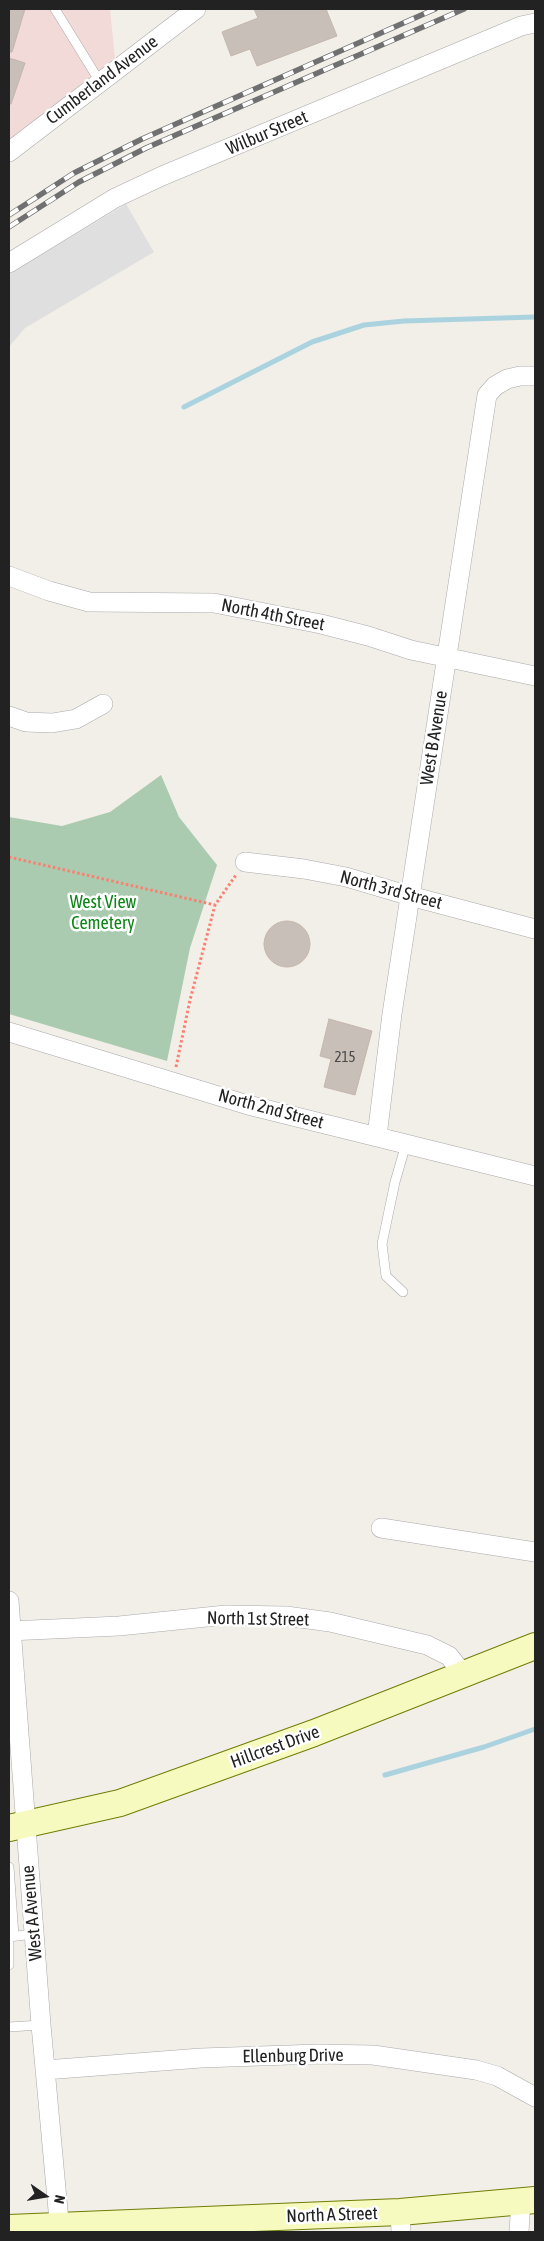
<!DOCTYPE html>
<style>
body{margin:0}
#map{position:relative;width:544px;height:2241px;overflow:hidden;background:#f2efe9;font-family:"Asap Condensed",sans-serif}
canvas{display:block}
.frame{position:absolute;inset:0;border:10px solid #222;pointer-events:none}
.north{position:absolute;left:20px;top:2171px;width:50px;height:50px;-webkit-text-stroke:4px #fff;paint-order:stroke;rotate:103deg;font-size:14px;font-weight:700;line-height:20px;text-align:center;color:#222}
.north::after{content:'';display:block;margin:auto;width:18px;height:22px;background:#222;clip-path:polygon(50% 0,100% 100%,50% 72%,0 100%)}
</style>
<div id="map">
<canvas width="544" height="2241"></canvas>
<div class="frame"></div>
<div class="north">N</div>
</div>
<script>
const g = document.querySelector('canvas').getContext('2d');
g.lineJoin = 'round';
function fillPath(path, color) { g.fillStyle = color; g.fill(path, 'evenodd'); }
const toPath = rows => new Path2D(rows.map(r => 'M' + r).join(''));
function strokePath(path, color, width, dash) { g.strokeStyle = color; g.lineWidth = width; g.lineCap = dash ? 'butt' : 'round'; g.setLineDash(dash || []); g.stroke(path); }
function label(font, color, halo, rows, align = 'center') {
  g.font = font + ' "Asap Condensed",sans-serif'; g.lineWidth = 5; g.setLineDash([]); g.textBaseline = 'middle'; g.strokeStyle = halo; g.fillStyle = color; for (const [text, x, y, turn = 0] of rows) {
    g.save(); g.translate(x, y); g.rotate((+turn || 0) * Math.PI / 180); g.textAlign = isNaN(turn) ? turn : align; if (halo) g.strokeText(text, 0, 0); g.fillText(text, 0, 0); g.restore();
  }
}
const residential = toPath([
 [126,204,154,252,25,328,9,347,9,274]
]);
const commercial = toPath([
 [9,9,110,9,115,58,9,141]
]);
const cemetery = toPath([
 [161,775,179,817,217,865,190,948,167,1061,9,1014,9,817,62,826,110,812]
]);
const stream = toPath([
 [184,407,312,342,364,325,404,321,535,317],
 [385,1775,484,1747,535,1729]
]);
const building = toPath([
 [9,9,25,9,12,52,9,52,9,9],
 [254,9,326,9,337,36,257,66,250,49,231,56,222,32,258,18,254,9],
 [9,58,25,63,11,104,9,104,9,58],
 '264 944a23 23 0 1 1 46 0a23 23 0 1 1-46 0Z',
 [329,1019,372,1031,355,1095,324,1087,331,1059,320,1056,329,1019]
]);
const path = toPath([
 [9,857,215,905,236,875],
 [176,1067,190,1000,215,905]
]);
const lane = toPath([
 [55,9,100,82],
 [403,1292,386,1276,382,1244,395,1182,406,1144],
 [9,1867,14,1936],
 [9,1965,9,1937,33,1934],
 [9,2027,41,2025]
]);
const street = toPath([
 [9,152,196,9],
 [9,263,115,198,162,176,521,26,535,23],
 [9,576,49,591,89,602,214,603,321,624,368,636,411,650,535,676],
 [9,716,26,722,52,723,76,719,103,704],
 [245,862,304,869,346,877,410,896,535,929],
 [9,1032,248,1105,535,1176],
 [377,1136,392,1014,487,395,495,386,507,379,520,376,535,376],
 [381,1528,535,1552],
 [9,1601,41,2025,60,2232],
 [9,1631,119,1626,226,1615,286,1616,330,1622,427,1645,449,1656,463,1674],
 [45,2070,201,2058,318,2054,373,2055,476,2070,497,2076,535,2097],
 [400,2212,401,2232],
 [519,2232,521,2200]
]);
const secondary = toPath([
 [9,1828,120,1803,314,1733,535,1646],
 [9,2228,400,2212,535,2200]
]);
const rail = toPath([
 [9,215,74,173,142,139,435,9],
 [9,227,79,182,146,148,464,9]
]);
const numberNames = [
 ["215",345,1057]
];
const streetNames = [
 ["Cumberland Avenue",102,80,-37],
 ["Wilbur Street",267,133,-23],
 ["North 4th Street",273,615,11],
 ["West B Avenue",434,738,-81],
 ["North 3rd Street",391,890,15],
 ["North 2nd Street",271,1109,15],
 ["North 1st Street",258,1619,1],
 ["Hillcrest Drive",275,1747,-20],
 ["West A Avenue",32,1913,-95],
 ["Ellenburg Drive",293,2056,-1],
 ["North A Street",332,2215,-2]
];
const parkNames = [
 ["West View",103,902],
 ["Cemetery",103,923]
];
fillPath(residential, '#e0dfdf');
fillPath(commercial, '#f2dad9');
fillPath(cemetery, '#aacbaf');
strokePath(stream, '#aad3df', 5);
fillPath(building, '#c7bfb8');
strokePath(building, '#c4b6ab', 1);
strokePath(lane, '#a9a9a9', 10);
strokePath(street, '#a9a9a9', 20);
strokePath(secondary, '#707d05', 28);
strokePath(path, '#fa8072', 3, [2.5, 2.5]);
strokePath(lane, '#fff', 9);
strokePath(street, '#fff', 19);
strokePath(secondary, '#f7fabf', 26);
strokePath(rail, '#707070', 5.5);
strokePath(rail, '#fff', 4, [11]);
label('15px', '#4b4948', null, numberNames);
label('18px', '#222', '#fff', streetNames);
label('18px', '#0c8416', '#fff', parkNames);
</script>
